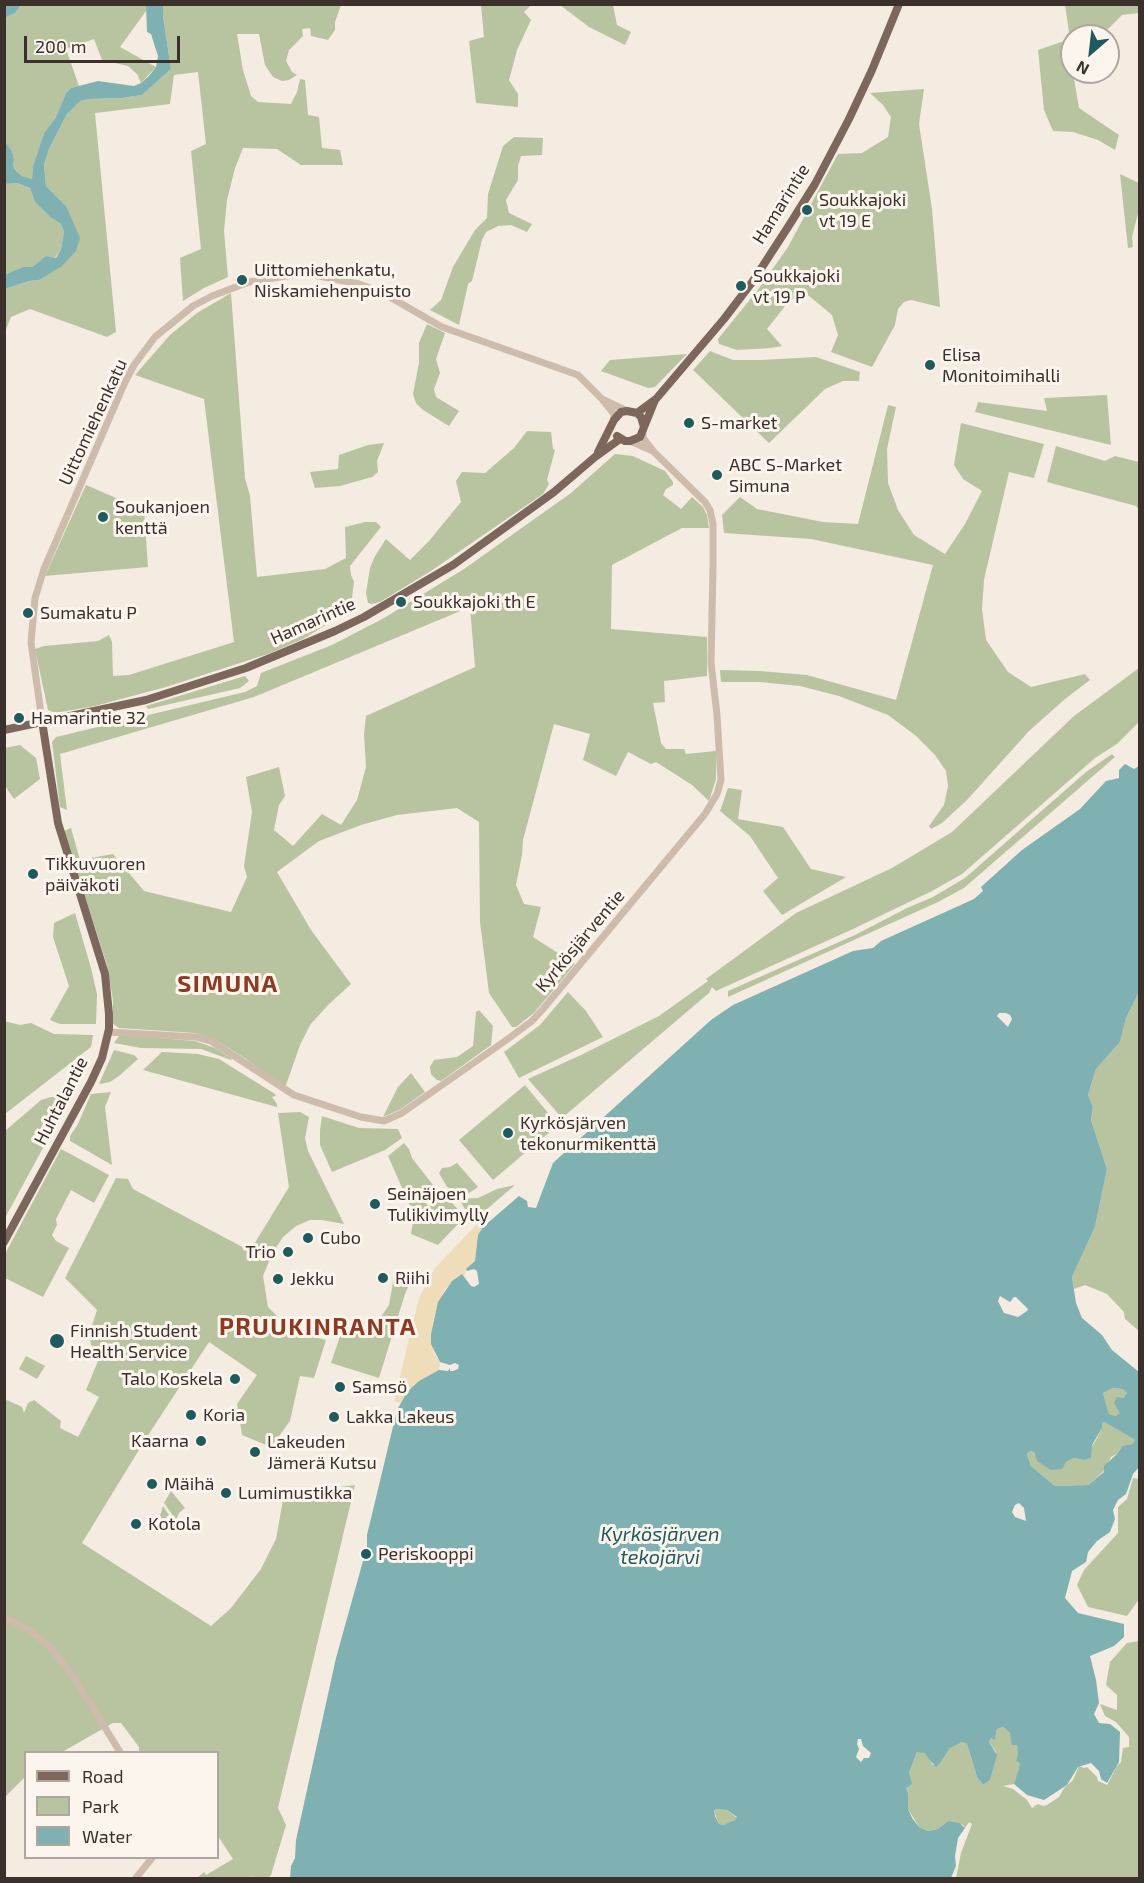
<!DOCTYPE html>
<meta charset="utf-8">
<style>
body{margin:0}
#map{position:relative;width:1144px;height:1883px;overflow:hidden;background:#f4ebe1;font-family:"Exo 2",sans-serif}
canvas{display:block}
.frame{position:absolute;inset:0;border:6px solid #3b302b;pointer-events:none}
.legend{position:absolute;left:24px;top:1751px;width:195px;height:108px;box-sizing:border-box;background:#fbf5ee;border:2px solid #aea6a0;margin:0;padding:8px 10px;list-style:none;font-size:18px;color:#3b302b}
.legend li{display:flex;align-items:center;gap:12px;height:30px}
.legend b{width:30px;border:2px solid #aea6a0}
.north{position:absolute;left:1060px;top:24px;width:60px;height:60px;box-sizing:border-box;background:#fbf5ee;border:2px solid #aea6a0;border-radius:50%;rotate:208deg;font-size:16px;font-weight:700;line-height:24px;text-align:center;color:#3b302b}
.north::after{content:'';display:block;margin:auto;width:21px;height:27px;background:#1f5a5e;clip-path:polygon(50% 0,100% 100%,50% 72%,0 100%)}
.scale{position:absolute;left:24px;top:36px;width:156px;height:27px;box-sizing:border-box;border:3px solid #3b302b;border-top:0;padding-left:8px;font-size:18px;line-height:21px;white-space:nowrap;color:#3b302b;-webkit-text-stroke:4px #fbf5ee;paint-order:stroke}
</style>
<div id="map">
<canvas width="1144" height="1883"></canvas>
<div class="frame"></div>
<ul class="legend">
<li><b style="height:8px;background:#7d675c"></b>Road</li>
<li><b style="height:16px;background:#b8c4a0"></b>Park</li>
<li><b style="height:16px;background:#7fb0b2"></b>Water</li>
</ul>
<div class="north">N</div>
<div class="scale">200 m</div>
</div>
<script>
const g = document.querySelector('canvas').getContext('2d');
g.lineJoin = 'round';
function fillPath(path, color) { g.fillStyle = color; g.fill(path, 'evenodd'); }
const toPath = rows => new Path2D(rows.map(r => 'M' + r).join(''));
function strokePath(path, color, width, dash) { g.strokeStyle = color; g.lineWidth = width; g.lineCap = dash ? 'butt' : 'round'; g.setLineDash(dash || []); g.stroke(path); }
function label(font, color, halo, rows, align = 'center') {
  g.font = font + ' "Exo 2",sans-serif'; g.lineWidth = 6; g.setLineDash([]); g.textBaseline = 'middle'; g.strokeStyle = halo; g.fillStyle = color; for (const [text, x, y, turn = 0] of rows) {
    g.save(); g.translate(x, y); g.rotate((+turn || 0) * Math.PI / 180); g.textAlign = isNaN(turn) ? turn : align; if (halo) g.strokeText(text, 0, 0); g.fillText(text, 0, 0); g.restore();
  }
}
const green = toPath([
 [21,5,146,5,146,11,120,47,156,67,141,83,137,74,128,66,102,60,94,39,66,49,79,86,71,88,66,93,56,117,44,133,33,166,32,179,22,176,16,171,13,166,14,160,12,151,5,141,5,17,15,13],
 [163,5,341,5,335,22,335,30,328,40,311,36,310,28,302,29,303,36,289,50,286,61,292,72,297,75,289,80,282,81,273,77,265,65,259,34,237,34,243,70,251,96,258,102,291,104,297,92,300,79,305,80,308,115,319,117,322,148,340,150,343,165,301,165,277,149,243,148,235,168,227,200,224,231,228,277,204,288,183,301,180,258,201,249,191,151,206,144,198,72,174,75,170,104,95,113,116,332,107,337,30,309,11,317,5,332,5,289,29,281,39,280,76,251,66,206,46,186,44,165,49,149,67,114,79,101,89,99,122,98,142,95,171,69,163,16],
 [481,5,531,5,524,12,531,20,517,50,509,80,518,94,518,107,476,103,469,41,484,37],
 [560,5,613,5,617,25,631,32,625,45,589,27],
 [1065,5,1139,5,1139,13,1122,15,1106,31,1107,36,1072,36,1071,61,1079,108,1119,135,1115,150,1098,140,1073,132,1053,131,1044,110,1038,50,1070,39],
 [924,89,919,124,932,209,940,307,911,300,904,302,898,309,895,325,872,367,831,352,838,335,832,315,803,291,786,305,767,329,782,346,771,348,737,350,719,344,718,339,757,291,788,247,838,154,862,153,888,137,891,117,883,105,870,93],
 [514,137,543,138,542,155,521,156,518,166,518,180,506,200,509,213,532,224,527,232,511,225,498,226,486,232,482,240,472,281,468,284,459,325,430,310,441,300,453,267,475,230,487,218,488,194,503,146],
 [1120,174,1139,183,1139,209,1132,237,1133,247,1128,248],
 [17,183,30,188,35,202,50,217,61,224,64,232,61,249,55,258,46,256,32,267,23,267,5,275,5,184],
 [231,293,245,478,250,496,257,577,325,569,346,558,345,527,365,522,376,522,381,527,350,566,351,575,354,582,351,606,347,612,303,639,268,654,166,687,95,706,55,713,48,710,35,649,44,646,98,641,109,635,112,642,113,676,129,675,234,642,204,399,135,375,170,335,197,313],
 [427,324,445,333,436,359,440,373,434,389,436,397,459,411,449,426,423,410,416,403,413,394,419,363,419,343],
 [710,351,733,360,761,360,816,357,860,372,859,381,843,381,825,389,769,443,693,370],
 [687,354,655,387,648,388,601,371,610,360],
 [1107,395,1111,445,975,412,978,402,1047,411,1044,398],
 [888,405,896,407,887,449,888,483,898,510,914,535,945,554,965,524,982,491,963,479,954,465,961,423,1044,444,1034,478,1009,472,984,580,982,609,986,640,1008,672,1031,687,1085,674,1090,680,1065,699,1029,731,967,800,942,823,931,829,929,826,944,805,948,786,946,771,935,755,915,735,888,715,839,696,800,686,760,682,721,682,720,670,759,671,807,675,896,700,933,565,811,539,724,533,722,515,740,497,757,509,823,522,858,524],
 [527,431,551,432,553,449,555,450,547,480,549,484,543,494,431,571,380,602,372,604,368,603,366,593,370,568,375,556,386,539,410,560,429,541,461,502,456,481,462,472,485,473,514,448],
 [384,443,377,461,378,472,372,477,340,486,315,488,310,472,338,469,339,455,368,445],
 [1056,446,1105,461,1115,456,1139,462,1139,510,1136,506,1047,482],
 [615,454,633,456,665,471,673,482,673,485,666,489,663,495,681,509,692,497,703,507,707,515,709,528,682,528,612,565,611,629,707,637,707,676,664,681,665,702,653,703,661,743,666,749,684,749,686,754,716,751,716,779,709,801,692,785,656,762,651,764,628,752,616,776,583,760,590,734,554,724,523,840,522,855,516,885,524,904,541,907,533,937,575,964,534,1013,516,1027,512,1027,489,993,480,922,479,822,457,808,397,815,361,825,319,841,277,872,311,930,351,984,328,1005,310,1025,300,1045,285,1088,246,1059,214,1039,195,1033,119,1028,113,1024,113,1000,107,965,64,831,71,828,80,860,113,854,144,891,231,912,247,877,244,866,252,812,246,777,279,767,285,796,279,805,274,830,293,846,322,814,341,825,357,800,366,767,364,734,366,716,475,667,470,607,254,697,60,754,67,810,60,807,52,742,56,737,245,692,257,686,261,673,332,645,384,618,464,569,571,493],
 [86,485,144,510,148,567,45,576],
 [1139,668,1139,722,1117,744,1095,758,962,874,932,891,853,929,716,991,712,987,709,993,562,1118,528,1079,581,1055,659,1016,708,981,706,979,796,913,892,868,952,832,1074,716],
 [245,676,249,681,240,688,148,709,146,706],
 [20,745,36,758,40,779,14,799,5,786,5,748],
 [1112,754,1115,757,964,888,938,902,728,997,728,991,855,935,907,908,933,897,965,878,1086,772],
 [728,788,742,790,738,819,783,827,811,869,846,877,782,915,763,891,778,878,750,836,720,811],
 [75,913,91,968,97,994,96,1024,60,1024,50,1020,69,986,53,937,54,923],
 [568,992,586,1011,603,1037,519,1078,504,1052,540,1025],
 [1139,992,1139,1331,1125,1319,1124,1312,1107,1294,1085,1285,1074,1289,1072,1277,1095,1227,1107,1169,1091,1120,1093,1107,1088,1095,1096,1069,1120,1042,1126,1018],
 [479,1010,493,1026,491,1045,441,1081,437,1080,431,1074,430,1067,434,1060,457,1057,473,1046,476,1012],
 [4,1021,20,1025,31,1023,54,1034,93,1035,91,1047,5,1114],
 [125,1035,195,1041,215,1048,232,1059,231,1060,201,1049,141,1048,114,1043,119,1036],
 [114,1050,134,1055,138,1059,119,1076,110,1082,99,1084],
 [162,1052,198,1054,219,1059,275,1094,276,1096,272,1097,277,1104,277,1107,143,1070],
 [411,1073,425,1092,401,1109,383,1117,398,1087],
 [525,1085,558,1125,493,1180,459,1140],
 [111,1092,105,1107,112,1165,70,1141,70,1136,78,1124,91,1094],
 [51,1097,73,1097,56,1124,5,1218,5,1131,41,1100],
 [300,1112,309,1117,305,1138,308,1151,344,1224,322,1220,310,1220,296,1226,283,1237,272,1254,263,1276,268,1307,285,1324,306,1335,326,1340,314,1378,300,1376,290,1421,271,1447,242,1435,237,1404,257,1375,209,1342,145,1440,82,1543,211,1626,231,1608,261,1569,276,1539,284,1494,355,1485,278,1808,286,1825,271,1875,268,1878,254,1878,252,1876,251,1878,197,1878,204,1872,206,1875,233,1859,218,1836,218,1752,139,1752,139,1747,121,1723,113,1723,62,1752,26,1752,25,1777,5,1797,5,1401,7,1400,22,1407,24,1413,28,1403,34,1400,61,1421,60,1428,78,1437,99,1397,86,1390,98,1361,91,1344,89,1335,97,1310,65,1278,116,1178,128,1179,133,1189,250,1251,289,1187,278,1113],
 [322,1116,359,1128,398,1129,402,1138,385,1150,332,1172,320,1145,320,1130],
 [404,1143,409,1149,412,1158,433,1185,426,1203,429,1208,439,1188,461,1213,460,1222,438,1245,411,1234,414,1215,388,1156],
 [61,1149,109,1175,94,1203,71,1190,56,1219,57,1225,52,1235,56,1241,69,1248,43,1297,5,1278,5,1254],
 [457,1163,478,1187,466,1195,447,1187,439,1173,442,1168,450,1167],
 [515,1185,487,1209,473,1224,469,1223,465,1209,459,1199,478,1198,497,1189],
 [395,1271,414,1274,405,1294,379,1378,331,1363,344,1324,372,1330,389,1305],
 [26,1356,45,1366,37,1379,19,1369],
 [1113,1388,1122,1389,1127,1393,1123,1398,1121,1413,1116,1416,1109,1414,1103,1393],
 [1104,1422,1135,1440,1132,1444,1122,1446,1118,1453,1111,1457,1104,1471,1088,1485,1055,1486,1031,1466,1027,1454,1030,1451,1034,1452,1035,1456,1066,1462,1074,1458,1083,1460,1096,1440,1102,1428,1101,1423],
 [1133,1478,1139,1479,1140,1598,1127,1616,1088,1607,1077,1585,1084,1570,1118,1533,1118,1507,1127,1499],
 [171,1491,185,1508,179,1513,176,1520,164,1503],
 [163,1506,169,1515,166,1517,166,1521,168,1523,174,1523,169,1531,158,1523],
 [1139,1641,1139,1878,956,1878,961,1853,972,1824,969,1822,965,1828,963,1825,948,1821,938,1829,928,1831,919,1827,908,1809,906,1790,909,1773,917,1752,919,1751,924,1753,930,1759,933,1765,941,1762,950,1748,954,1745,962,1742,967,1744,977,1777,983,1785,990,1780,996,1752,989,1742,990,1738,995,1739,997,1729,1003,1727,1010,1733,1017,1744,1020,1764,1014,1784,1003,1786,1013,1789,1027,1800,1032,1808,1038,1804,1043,1806,1047,1805,1059,1797,1064,1788,1073,1780,1079,1766,1084,1768,1087,1767,1097,1777,1098,1781,1107,1785,1117,1766,1121,1762,1123,1748,1129,1747,1129,1737,1116,1722,1105,1716,1100,1704,1117,1710,1117,1695,1106,1685,1110,1662,1127,1643],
 [716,1809,727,1810,737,1818,732,1823,724,1825,719,1824,714,1811]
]);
const sand = toPath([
 [480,1221,485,1226,478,1235,475,1261,466,1269,465,1275,458,1276,445,1289,434,1317,431,1334,434,1353,440,1362,439,1370,419,1381,407,1392,401,1403,394,1401,419,1298,435,1268]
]);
const water = toPath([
 [6,4,21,4,21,5,15,13,6,17],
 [146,5,163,5,163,16,171,69,142,95,122,98,89,99,80,101,67,114,49,149,44,165,46,186,66,206,80,238,76,251,62,266,39,280,29,281,5,289,5,275,11,272,23,267,32,267,46,256,56,258,61,249,64,232,61,224,50,217,35,202,30,188,17,183,5,184,5,141,12,151,14,160,13,166,16,171,22,176,32,179,33,166,44,133,56,117,66,93,71,88,98,81,134,86,141,83,149,76,156,67,158,56,151,34,147,32],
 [1125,764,1134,769,1139,766,1139,992,1126,1018,1120,1042,1096,1069,1088,1095,1093,1107,1091,1120,1107,1169,1095,1227,1072,1277,1076,1303,1082,1318,1102,1335,1112,1350,1139,1372,1139,1467,1133,1474,1126,1494,1118,1500,1113,1510,1115,1519,1110,1532,1097,1541,1088,1552,1086,1562,1072,1571,1065,1598,1078,1613,1124,1624,1124,1637,1114,1646,1090,1656,1096,1680,1099,1703,1094,1714,1099,1723,1110,1724,1120,1732,1119,1762,1107,1783,1101,1779,1099,1771,1091,1763,1078,1767,1067,1785,1044,1800,1027,1795,1014,1784,1020,1764,1018,1761,1016,1762,1018,1754,1017,1745,1012,1745,1010,1733,1003,1727,997,1729,995,1740,991,1738,989,1742,997,1755,990,1780,983,1785,977,1777,967,1744,962,1742,950,1748,941,1762,936,1767,924,1753,917,1752,909,1773,912,1784,906,1788,908,1794,908,1809,912,1818,919,1827,928,1831,938,1829,948,1821,959,1823,965,1828,958,1838,955,1856,956,1866,951,1878,290,1878,291,1866,295,1858,296,1840,336,1658,363,1561,368,1561,374,1555,367,1548,367,1535,397,1410,407,1392,419,1381,439,1370,448,1371,450,1368,450,1371,453,1371,458,1369,459,1365,455,1363,450,1365,440,1362,431,1344,431,1334,438,1302,452,1281,462,1274,471,1286,474,1287,479,1284,477,1271,474,1269,467,1271,466,1269,475,1261,478,1235,483,1227,519,1196,527,1201,528,1207,536,1208,553,1163,711,1020,733,1005,853,951,873,948,881,941,974,899,983,891,981,887,1022,850,1080,809,1106,781,1119,778,1119,770],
 [999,1013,1006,1013,1010,1015,1012,1019,1008,1027,997,1016],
 [1000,1296,1010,1302,1014,1297,1016,1297,1028,1309,1027,1311,1018,1317,1004,1313,998,1301],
 [1113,1388,1122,1389,1127,1393,1123,1398,1117,1397,1114,1403,1120,1413,1116,1416,1109,1414,1103,1393],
 [1104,1422,1135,1440,1132,1444,1122,1446,1118,1453,1104,1466,1104,1472,1088,1485,1055,1486,1031,1466,1027,1454,1030,1451,1034,1452,1037,1461,1051,1470,1062,1469,1066,1462,1074,1458,1083,1460,1091,1458,1092,1445,1102,1428,1102,1423],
 [1019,1503,1024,1508,1026,1521,1015,1517,1012,1512,1015,1505],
 [858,1739,861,1739,863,1746,871,1753,869,1758,864,1758,861,1762,856,1757,859,1749,857,1744],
 [716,1809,727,1810,737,1817,735,1820,724,1825,719,1824,715,1816,714,1811]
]);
const minor = toPath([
 [602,399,627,411],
 [630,441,653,451],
 [42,721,31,642,35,598,44,569,125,382,134,365,155,337,193,306,212,296,249,282,292,275,314,275,359,284,381,292,442,327,578,375,602,399,614,414,614,420],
 [108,1032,196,1037,211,1041,294,1095,361,1117,384,1121,402,1113,505,1041,532,1021,543,1009,705,814,717,794,721,780,717,715,711,663,713,567,713,524,710,510,705,502,654,452,643,438,643,432],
 [4,1617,31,1631,52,1649,75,1679,120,1752],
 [136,1878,152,1858]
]);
const major = toPath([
 [637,413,656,399,724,319,753,281,788,227,815,184,849,119,872,70,899,4],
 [617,436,625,441,630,441,640,437,655,400],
 [598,452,614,420,621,412,627,411,637,413,641,417,644,427],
 [4,730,146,700,246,668,335,631,364,617,453,565,554,492,595,457,620,439],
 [4,1242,91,1082,102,1058,109,1029,109,1014,105,974,58,823,42,721]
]);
const markers = [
 [807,210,6,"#1f5a5e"],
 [242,280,6,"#1f5a5e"],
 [741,286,6,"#1f5a5e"],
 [930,365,6,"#1f5a5e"],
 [689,423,6,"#1f5a5e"],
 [717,475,6,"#1f5a5e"],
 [103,517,6,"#1f5a5e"],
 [401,602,6,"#1f5a5e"],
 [28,613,6,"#1f5a5e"],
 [19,718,6,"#1f5a5e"],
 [33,874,6,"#1f5a5e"],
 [508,1133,6,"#1f5a5e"],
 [375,1204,6,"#1f5a5e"],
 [308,1238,6,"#1f5a5e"],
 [288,1252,6,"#1f5a5e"],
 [383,1278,6,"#1f5a5e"],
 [278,1279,6,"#1f5a5e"],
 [57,1341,8,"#1f5a5e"],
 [235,1379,6,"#1f5a5e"],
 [340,1387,6,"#1f5a5e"],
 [191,1415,6,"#1f5a5e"],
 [334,1417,6,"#1f5a5e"],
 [201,1441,6,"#1f5a5e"],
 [255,1452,6,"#1f5a5e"],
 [152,1484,6,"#1f5a5e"],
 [226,1493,6,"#1f5a5e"],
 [136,1524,6,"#1f5a5e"],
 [366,1554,6,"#1f5a5e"]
];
const poiNames = [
 ["Soukkajoki",819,200],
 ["vt 19 E",819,221],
 ["Uittomiehenkatu,",254,270],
 ["Niskamiehenpuisto",254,291],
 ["Soukkajoki",753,276],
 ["vt 19 P",753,297],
 ["Elisa",942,355],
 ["Monitoimihalli",942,376],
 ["S-market",701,423],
 ["ABC S-Market",729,465],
 ["Simuna",729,486],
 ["Soukanjoen",115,507],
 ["kenttä",115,528],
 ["Soukkajoki th E",413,602],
 ["Sumakatu P",40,613],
 ["Hamarintie 32",31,718],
 ["Tikkuvuoren",45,864],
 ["päiväkoti",45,885],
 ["Kyrkösjärven",520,1123],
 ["tekonurmikenttä",520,1144],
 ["Seinäjoen",387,1194],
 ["Tulikivimylly",387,1215],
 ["Cubo",320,1238],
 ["Trio",276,1252,"right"],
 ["Riihi",395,1278],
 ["Jekku",290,1279],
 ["Finnish Student",70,1331],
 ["Health Service",70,1352],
 ["Talo Koskela",223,1379,"right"],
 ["Samsö",352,1387],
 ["Koria",203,1415],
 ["Lakka Lakeus",346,1417],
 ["Kaarna",189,1441,"right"],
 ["Lakeuden",267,1442],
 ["Jämerä Kutsu",267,1463],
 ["Mäihä",164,1484],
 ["Lumimustikka",238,1493],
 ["Kotola",148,1524],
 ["Periskooppi",378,1554]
];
const streetNames = [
 ["Hamarintie",781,204,-58],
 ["Uittomiehenkatu",93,422,-65],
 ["Hamarintie",313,621,-24],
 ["Kyrkösjärventie",580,941,-50],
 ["Huhtalantie",61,1101,-63]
];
const waterNames = [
 ["Kyrkösjärven",660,1534],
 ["tekojärvi",660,1557]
];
const districtNames = [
 ["SIMUNA",228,984],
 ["PRUUKINRANTA",318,1327]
];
fillPath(green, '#b8c4a0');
fillPath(sand, '#efdcb8');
fillPath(water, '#7fb0b2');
strokePath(minor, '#cdbbac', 7);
strokePath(major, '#7d675c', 8);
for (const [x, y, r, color] of markers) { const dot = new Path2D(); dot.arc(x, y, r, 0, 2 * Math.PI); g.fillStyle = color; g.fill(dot); strokePath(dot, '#fbf5ee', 2); }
label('18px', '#3b302b', '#fbf5ee', poiNames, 'left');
label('18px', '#3b302b', '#fbf5ee', streetNames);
label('italic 20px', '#1f5a5e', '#fbf5ee', waterNames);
g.letterSpacing = '1.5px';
label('bold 24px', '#8c3b22', '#fbf5ee', districtNames);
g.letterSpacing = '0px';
</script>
